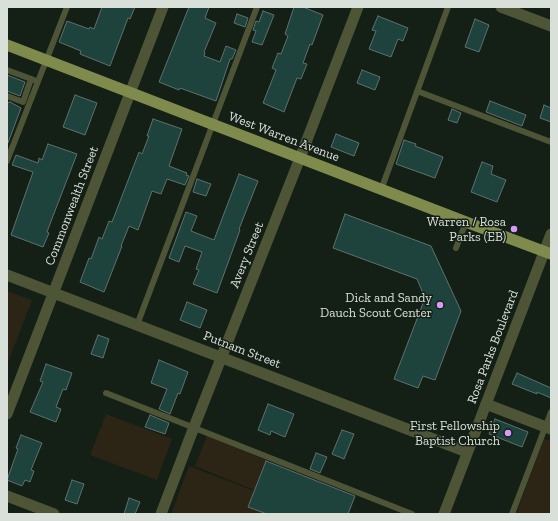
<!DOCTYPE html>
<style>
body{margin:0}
#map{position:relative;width:558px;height:521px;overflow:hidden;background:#141f16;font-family:"Zilla Slab",serif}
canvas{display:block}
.frame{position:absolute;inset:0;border:8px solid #d9e0da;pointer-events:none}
</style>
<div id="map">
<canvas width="558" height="521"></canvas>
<div class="frame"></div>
</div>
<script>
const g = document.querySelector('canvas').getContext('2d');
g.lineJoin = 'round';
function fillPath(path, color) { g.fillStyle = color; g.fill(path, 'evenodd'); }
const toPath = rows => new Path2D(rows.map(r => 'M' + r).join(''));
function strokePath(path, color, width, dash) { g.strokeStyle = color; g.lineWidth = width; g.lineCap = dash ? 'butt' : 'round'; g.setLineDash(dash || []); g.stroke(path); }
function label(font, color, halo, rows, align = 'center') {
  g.font = font + ' "Zilla Slab",serif'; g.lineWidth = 3; g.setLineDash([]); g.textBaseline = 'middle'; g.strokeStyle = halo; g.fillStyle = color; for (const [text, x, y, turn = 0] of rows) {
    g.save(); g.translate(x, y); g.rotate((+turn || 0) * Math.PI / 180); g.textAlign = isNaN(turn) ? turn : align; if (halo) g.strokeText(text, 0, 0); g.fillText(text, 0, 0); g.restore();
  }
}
const green = toPath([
 [7,291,32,300,7,365],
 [106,414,172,439,157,480,90,455],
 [207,436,266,460,254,490,195,466],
 [544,439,551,441,551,514,516,514],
 [189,466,254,491,248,507,267,514,171,514]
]);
const building = toPath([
 [102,7,135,7,130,19,128,18,110,66,80,54,81,51,59,42,67,21,89,29,90,27,94,29,102,7],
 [189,7,209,7,205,18,216,23,204,52,205,53,204,56,220,62,226,46,236,50,232,59,230,59,216,101,180,88,179,90,159,82,189,7],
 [294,7,303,7,323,15,312,45,310,44,303,63,307,64,301,79,297,78,284,112,263,103,276,70,272,68,278,53,281,54,288,36,285,34,294,7],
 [263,11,274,15,262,45,252,42,256,31,253,30,256,21,259,22,263,11],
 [237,14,248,18,245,27,234,23,237,14],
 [378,16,408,28,403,41,398,39,391,57,369,49,376,31,372,30,378,16],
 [475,19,489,25,479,52,465,47,475,19],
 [362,70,380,77,375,90,357,83,362,70],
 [7,75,25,82,20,96,7,91,7,75],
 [75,95,97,103,85,135,63,127,75,95],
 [490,101,526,115,522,126,486,112,490,101],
 [10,102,21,108,8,143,7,143,7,103,10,102],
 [544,105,551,108,551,122,540,118,544,105],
 [452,109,461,113,457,123,448,120,452,109],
 [153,119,182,129,169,166,187,173,186,175,189,176,185,185,167,179,161,194,152,191,138,230,129,226,121,246,122,246,104,292,80,282,89,258,91,259,99,237,102,239,109,221,112,222,139,152,142,154,149,136,147,136,153,119],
 [336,134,359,143,354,156,331,147,336,134],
 [404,140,416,144,415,146,443,157,435,178,396,164,404,140],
 [48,144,77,154,53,216,47,232,49,233,43,247,11,235,33,172,12,165,16,155,38,163,39,158,42,160,48,144],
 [482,162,493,166,491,174,506,180,497,202,471,192,482,162],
 [239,174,258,181,239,229,240,230,217,293,193,284,199,270,196,269,202,252,185,246,179,262,169,258,186,212,197,216,191,231,214,240,239,174],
 [197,179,211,184,206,196,193,192,197,179],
 [345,214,431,246,461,311,435,380,423,376,418,388,394,379,425,298,417,279,333,248,345,214],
 [187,302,207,310,200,328,180,320,187,302],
 [98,335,109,339,103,358,91,354,98,335],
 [159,360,188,372,180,394,178,393,170,414,159,409,167,389,151,383,159,360],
 [46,364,72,373,66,390,63,389,56,407,61,409,56,422,30,412,43,382,40,381,46,364],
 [517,373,551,388,551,398,537,392,537,394,512,384,517,373],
 [268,404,294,414,285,437,271,431,270,435,258,430,268,404],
 [150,415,169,423,165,434,145,427,150,415],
 [495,419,528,432,522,447,489,434,495,419],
 [342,430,354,434,344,459,332,454,342,430],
 [21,435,42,443,31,470,34,471,30,482,25,480,22,486,7,480,18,449,16,448,21,435],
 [316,453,327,457,320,473,310,469,316,453],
 [266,461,355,496,348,514,267,514,248,507,266,461],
 [72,480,84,484,77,504,65,500,72,480],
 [129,498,140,502,135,514,124,514,129,498]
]);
const service = toPath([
 [7,70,34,80],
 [417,91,551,142],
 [7,96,23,102,31,79],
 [7,161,67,7],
 [381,190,448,7],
 [456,248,466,222],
 [137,325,257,7],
 [106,393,412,514],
 [512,514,551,412]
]);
const minor = toPath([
 [501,7,551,26],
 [7,275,467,452],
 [486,404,551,429],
 [7,414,163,7],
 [7,496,54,514],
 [161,514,194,427,300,158,358,7]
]);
const tertiary = toPath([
 [444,514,551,234]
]);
const primary = toPath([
 [7,45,466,222,551,254]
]);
const markers = [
 [514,229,4,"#d89af8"],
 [440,305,4,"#d89af8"],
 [508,433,4,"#d89af8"]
];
const streetNames = [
 ["West Warren Avenue",284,137,21],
 ["Commonwealth Street",72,206,-69],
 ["Avery Street",247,255,-68],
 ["Rosa Parks Boulevard",493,347,-69],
 ["Putnam Street",242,350,21]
];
const poiNames = [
 ["Warren / Rosa",506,222],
 ["Parks (EB)",506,237],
 ["Dick and Sandy",432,298],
 ["Dauch Scout Center",432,313],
 ["First Fellowship",500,426],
 ["Baptist Church",500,441]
];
fillPath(green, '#2c2516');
fillPath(building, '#1e423c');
strokePath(building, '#5e716e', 1);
strokePath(service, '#4e5436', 6);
strokePath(minor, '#4e5436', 11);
strokePath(tertiary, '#4e5436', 11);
strokePath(primary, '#7f8b4d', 11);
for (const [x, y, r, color] of markers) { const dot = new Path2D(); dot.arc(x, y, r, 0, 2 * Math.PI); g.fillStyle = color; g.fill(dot); strokePath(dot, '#141f16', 1.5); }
label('13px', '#d9e0da', '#141f16', streetNames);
label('13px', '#d9e0da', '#141f16', poiNames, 'right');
</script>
